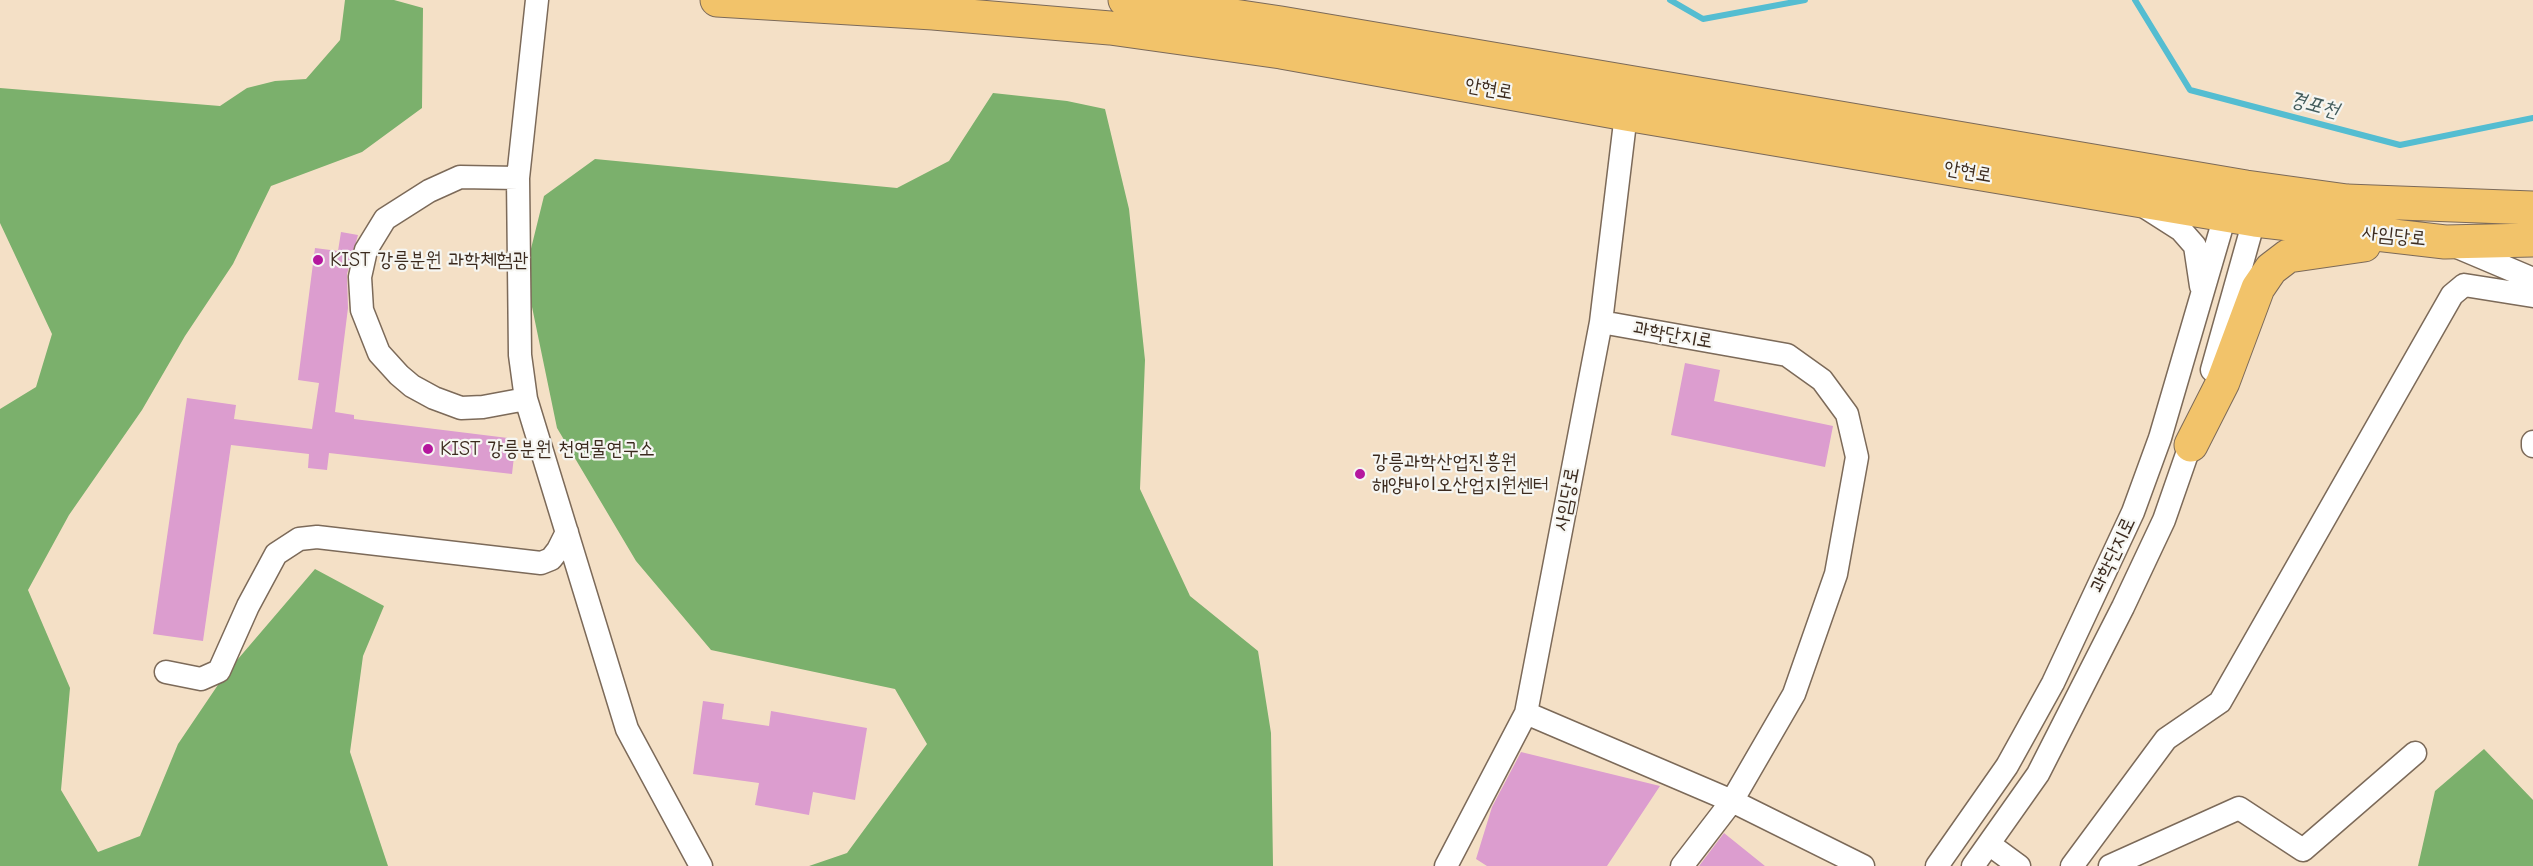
<!DOCTYPE html>
<meta charset="utf-8">
<style>
body{margin:0}
canvas{display:block;background:#f4e0c6}
</style>
<canvas width="2533" height="866"></canvas>
<script>
const g = document.querySelector('canvas').getContext('2d');
g.lineJoin = 'round';
function fillPath(path, color) { g.fillStyle = color; g.fill(path, 'evenodd'); }
const toPath = rows => new Path2D(rows.map(r => 'M' + r).join(''));
function strokePath(path, color, width, dash) { g.strokeStyle = color; g.lineWidth = width; g.lineCap = dash ? 'butt' : 'round'; g.setLineDash(dash || []); g.stroke(path); }
function label(font, color, halo, rows, align = 'center') {
  g.font = font + ' "Comic Neue","Poor Story",sans-serif'; g.lineWidth = 4.5; g.setLineDash([]); g.textBaseline = 'middle'; g.strokeStyle = halo; g.fillStyle = color; for (const [text, x, y, turn = 0] of rows) {
    g.save(); g.translate(x, y); g.rotate((+turn || 0) * Math.PI / 180); g.textAlign = isNaN(turn) ? turn : align; if (halo) g.strokeText(text, 0, 0); g.fillText(text, 0, 0); g.restore();
  }
}
const forest = toPath([
 [345,0,394,0,423,8,422,108,362,152,271,186,233,264,185,336,142,410,69,515,28,590,70,688,61,790,98,852,140,836,178,744,226,673,315,569,384,606,363,656,350,752,388,866,0,866,0,409,36,387,52,334,0,223,0,88,220,106,247,88,275,81,306,79,340,40],
 [993,93,1067,101,1105,109,1129,209,1145,360,1140,489,1190,596,1258,651,1271,733,1273,866,809,866,847,853,927,744,895,689,711,650,636,561,557,428,525,273,544,196,595,159,897,188,949,161],
 [2484,749,2533,800,2533,866,2418,866,2435,791]
]);
const stream = toPath([
 [1670,0,1703,19,1805,0],
 [2135,0,2190,90,2400,145,2533,118]
]);
const building = toPath([
 [341,232,358,235,347,274,348,308,335,412,354,415,354,419,516,439,512,474,329,453,327,470,308,468,309,454,231,445,203,641,153,634,187,398,236,405,234,419,312,429,319,383,298,380,315,248,338,251],
 [1685,363,1720,370,1714,401,1833,426,1825,467,1671,435],
 [703,701,724,704,722,719,769,726,771,711,867,728,855,800,813,792,809,815,755,805,759,783,693,774],
 [1521,752,1660,786,1607,866,1487,866,1476,859,1492,807],
 [1724,833,1765,866,1699,866]
]);
const minor = toPath([
 [537,0,518,178,520,355,526,399,627,729,701,866],
 [518,178,460,177,429,191,385,219,366,250,360,277,362,310,379,353,399,375,412,386,434,398,461,408,483,407,526,399],
 [2145,207,2181,230,2195,246,2201,286],
 [2455,246,2533,279],
 [1601,322,1787,355,1822,380,1847,414,1857,457,1836,574,1794,694,1732,801,1682,866],
 [2212,370,2258,206],
 [2533,442,2533,446],
 [166,672,201,679,219,671,248,606,276,554,299,539,317,537,541,563,551,559,558,550,567,532],
 [1526,713,1732,801,1863,866],
 [1989,844,2019,866],
 [1446,866,1526,713,1601,322,1626,114],
 [1937,866,2007,766,2053,683,2133,512,2160,438,2229,202],
 [1973,866,2038,774,2123,607,2164,520,2195,431],
 [2072,866,2166,739,2220,702,2452,295,2464,285,2533,296],
 [2110,866,2239,808,2303,850,2415,753]
]);
const highway = toPath([
 [717,0,933,13,1110,28,1281,52,1626,114,2255,220,2445,242,2533,240],
 [1125,0,1281,23,2246,187,2347,201,2533,208],
 [2191,445,2223,382,2258,288,2271,269,2288,256,2364,245]
]);
const markers = [
 [318,260,6,"#b5179e"],
 [428,449,6,"#b5179e"],
 [1360,474,6,"#b5179e"]
];
const streetNames = [
 ["안현로",1489,89,10],
 ["안현로",1968,172,10],
 ["사임당로",2394,236,6],
 ["과학단지로",1673,335,10],
 ["사임당로",1567,499,-79],
 ["과학단지로",2113,555,-65]
];
const poiNames = [
 ["KIST 강릉분원 과학체험관",330,260],
 ["KIST 강릉분원 천연물연구소",440,449],
 ["강릉과학산업진흥원",1372,462],
 ["해양바이오산업지원센터",1372,485]
];
const waterNames = [
 ["경포천",2314,105,15]
];
fillPath(forest, '#7bb06c');
strokePath(stream, '#54bdd1', 6);
fillPath(building, '#dc9dcf');
strokePath(minor, '#7c6a59', 25);
strokePath(highway, '#7c6a59', 35);
strokePath(minor, '#fff', 22);
strokePath(highway, '#f2c36a', 33);
for (const [x, y, r, color] of markers) { const dot = new Path2D(); dot.arc(x, y, r, 0, 2 * Math.PI); g.fillStyle = color; g.fill(dot); strokePath(dot, '#f6f6f2', 2); }
label('20px', '#3b2a1e', '#f6f6f2', streetNames);
label('20px', '#3b2a1e', '#f6f6f2', poiNames, 'left');
label('italic 21px', '#445d5d', '#f6f6f2', waterNames);
</script>
